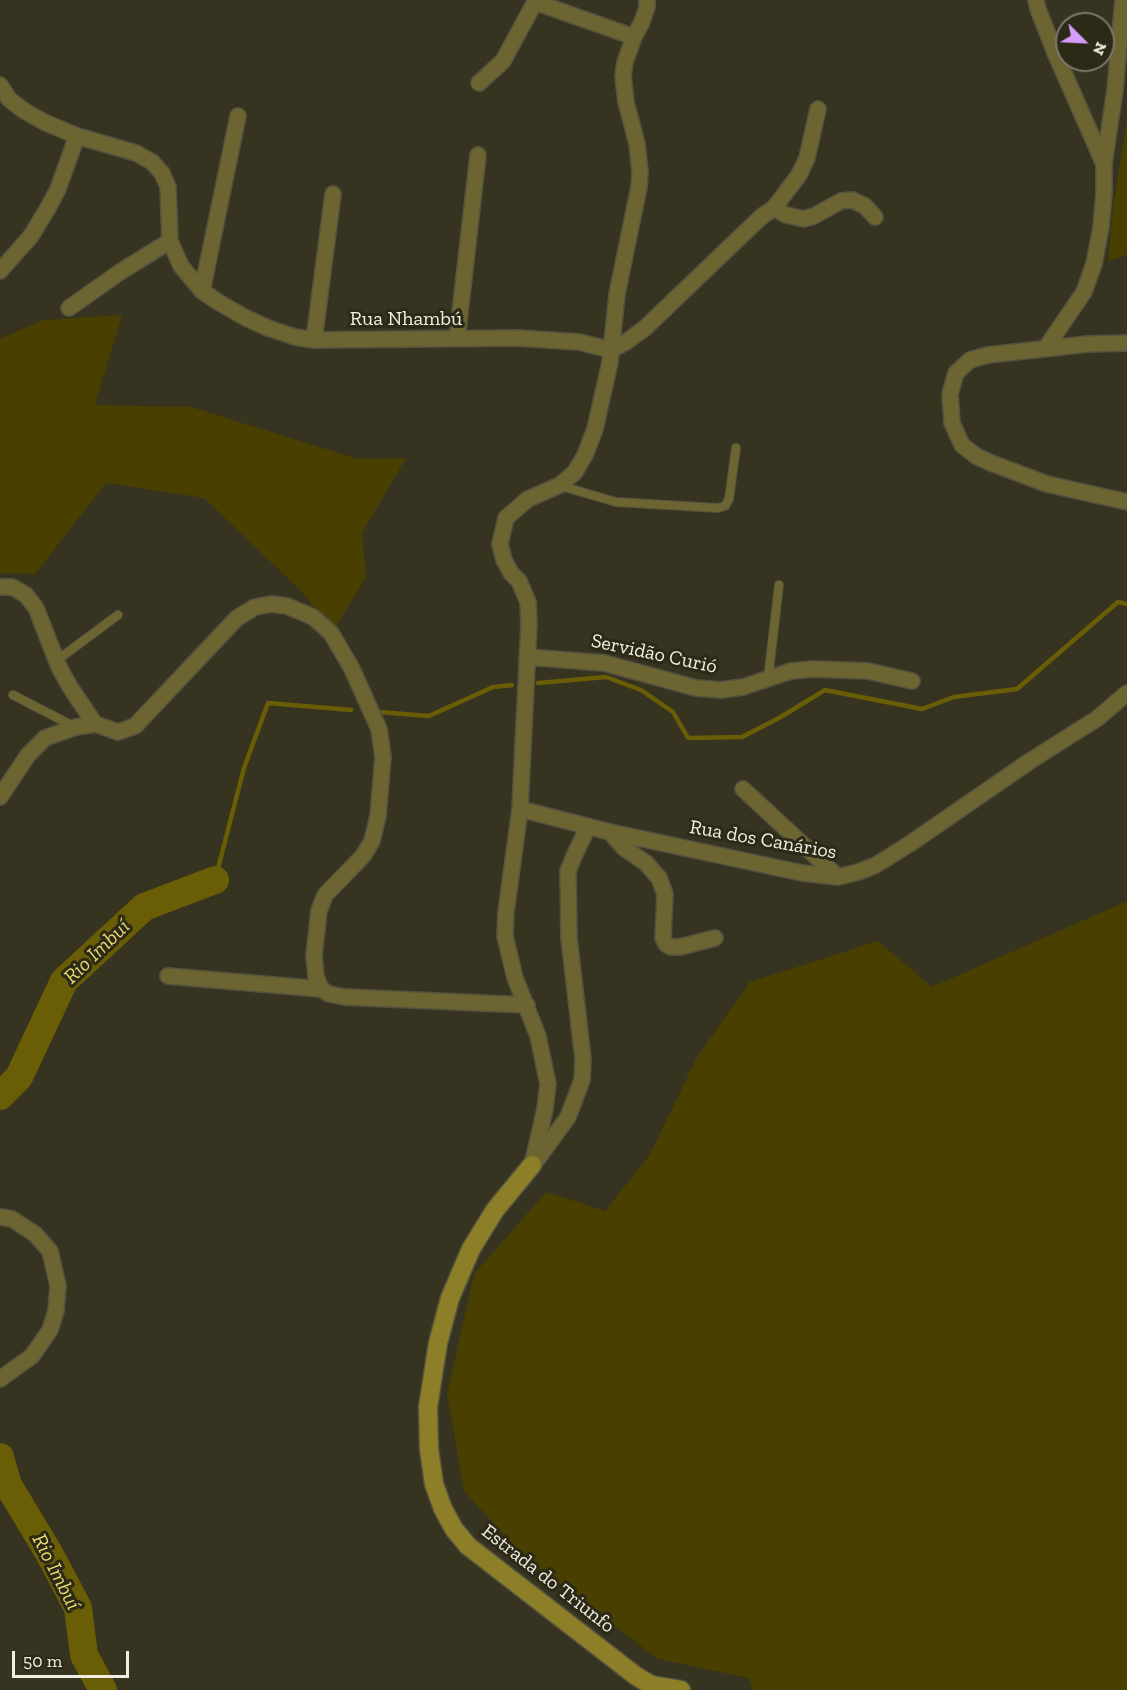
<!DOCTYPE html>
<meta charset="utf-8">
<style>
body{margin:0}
#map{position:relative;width:1127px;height:1690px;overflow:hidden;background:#363320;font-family:"Zilla Slab",serif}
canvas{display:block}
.north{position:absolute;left:1055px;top:12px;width:60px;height:60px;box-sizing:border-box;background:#2c2917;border:2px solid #7b7869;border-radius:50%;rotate:114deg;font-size:16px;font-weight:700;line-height:24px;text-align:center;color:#f1efe3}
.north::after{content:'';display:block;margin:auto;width:21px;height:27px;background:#d49cfb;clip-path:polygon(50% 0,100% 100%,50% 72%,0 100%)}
.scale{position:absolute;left:12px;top:1651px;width:117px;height:27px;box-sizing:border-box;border:3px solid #f1efe3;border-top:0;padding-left:8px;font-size:18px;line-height:21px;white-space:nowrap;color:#f1efe3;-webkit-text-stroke:4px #2c2917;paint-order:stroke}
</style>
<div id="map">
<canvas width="1127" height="1690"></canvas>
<div class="north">N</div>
<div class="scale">50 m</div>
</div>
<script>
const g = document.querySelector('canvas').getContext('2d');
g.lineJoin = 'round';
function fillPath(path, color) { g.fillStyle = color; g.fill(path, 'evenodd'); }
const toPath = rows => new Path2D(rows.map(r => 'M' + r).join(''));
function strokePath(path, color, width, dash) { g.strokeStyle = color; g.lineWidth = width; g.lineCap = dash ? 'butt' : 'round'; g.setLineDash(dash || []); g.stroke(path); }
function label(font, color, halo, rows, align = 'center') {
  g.font = font + ' "Zilla Slab",serif'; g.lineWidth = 6; g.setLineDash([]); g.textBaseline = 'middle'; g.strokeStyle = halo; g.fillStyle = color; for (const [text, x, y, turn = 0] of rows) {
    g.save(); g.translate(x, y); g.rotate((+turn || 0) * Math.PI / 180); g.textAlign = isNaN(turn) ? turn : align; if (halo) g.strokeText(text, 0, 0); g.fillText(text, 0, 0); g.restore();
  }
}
const green = toPath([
 [1127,119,1127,255,1108,261,1113,207],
 [122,315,95,405,191,407,358,459,406,458,362,533,366,577,334,629,300,590,204,498,106,483,35,574,0,573,0,339,43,320],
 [1127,901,1127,1690,753,1690,749,1678,658,1659,524,1557,464,1491,447,1394,474,1274,546,1192,605,1211,649,1156,697,1057,750,982,878,941,932,987]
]);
const stream = toPath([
 [538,683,606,677,641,690,673,712,688,738,742,737,779,718,825,690,922,709,954,697,1017,689,1118,602,1127,604],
 [379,712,429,716,493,687,512,685],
 [215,880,244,768,268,703,351,710]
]);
const river = toPath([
 [0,1096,19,1077,64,981,144,907,215,880],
 [0,1457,8,1485,49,1553,78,1608,84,1655,103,1690]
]);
const lane = toPath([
 [561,486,616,502,718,508,725,506,729,499,736,448],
 [56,661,118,615],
 [768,679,779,585],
 [13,695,73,726]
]);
const street = toPath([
 [1036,0,1038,9,1056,55,1104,164],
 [479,83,503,61,535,2,634,37],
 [0,85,9,99,23,110,44,122,77,136,136,153,152,162,162,173,168,187,170,241,181,266,202,291,218,302,246,318,268,328,295,337,314,340,518,338,579,342,611,350,626,342,645,328,761,217,774,208,799,175,807,158,818,109],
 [774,208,786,215,804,219,814,216,841,201,852,200,865,206,875,217],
 [0,271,31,236,48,208,58,189,77,136],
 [202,291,238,116],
 [69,308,120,272,170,241],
 [457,339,478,155],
 [314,340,333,194],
 [1127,343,1088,344,988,355,970,360,956,373,950,394,952,423,962,445,976,456,991,463,1047,484,1127,502],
 [1045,349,1084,292,1094,264,1101,227,1104,193,1104,164,1115,90,1123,0],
 [0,587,12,587,26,595,36,608,59,667,70,687,95,724,118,732,135,726,237,618,255,607,271,604,287,606,313,617,331,633,351,667,379,729,383,757,378,816,372,841,363,856,325,895,319,911,314,955,316,977,321,989,329,994,345,997,527,1005],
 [527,657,604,663,696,688,721,690,743,687,791,671,813,669,868,671,912,681],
 [743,789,838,877],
 [0,797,28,755,45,738,76,727,95,724],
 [520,809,610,832,802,873,838,877,858,872,876,865,911,843,1030,761,1098,718,1127,693],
 [610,832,624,848,646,863,659,878,665,894,663,938,666,944,671,947,680,947,715,938],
 [168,976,321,989],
 [536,1161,568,1117,582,1080,583,1059,569,938,568,871,575,854,588,827],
 [532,1165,545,1109,548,1084,538,1036,515,978,505,936,506,912,520,809,529,624,528,602,519,581,511,573,504,560,500,544,506,518,528,499,560,485,575,472,585,455,595,429,610,362,617,294,639,187,640,172,637,144,626,102,623,76,625,62,634,37,642,22,647,7,647,0],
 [0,1217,12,1219,35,1234,50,1251,58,1286,56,1311,50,1330,32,1356,0,1379]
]);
const secondary = toPath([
 [532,1165,495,1210,471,1249,450,1298,438,1343,428,1407,429,1449,434,1484,443,1509,454,1529,468,1546,636,1676,651,1685,681,1690]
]);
const streetNames = [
 ["Rua Nhambú",406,319],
 ["Servidão Curió",654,654,12],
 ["Rua dos Canários",763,840,10],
 ["Estrada do Triunfo",548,1579,38]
];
const waterNames = [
 ["Rio Imbuí",97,952,-44],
 ["Rio Imbuí",56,1572,63]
];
fillPath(green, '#483f00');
strokePath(stream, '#695d06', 4.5);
strokePath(river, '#695d06', 28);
strokePath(lane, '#54513f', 10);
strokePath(street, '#54513f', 18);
strokePath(secondary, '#54513f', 21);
strokePath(lane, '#6c6532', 8);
strokePath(street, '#6c6532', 15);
strokePath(secondary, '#8c7f28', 18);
label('20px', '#f1efe3', '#2c2917', streetNames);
label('italic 21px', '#e8d870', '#2c2917', waterNames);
</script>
